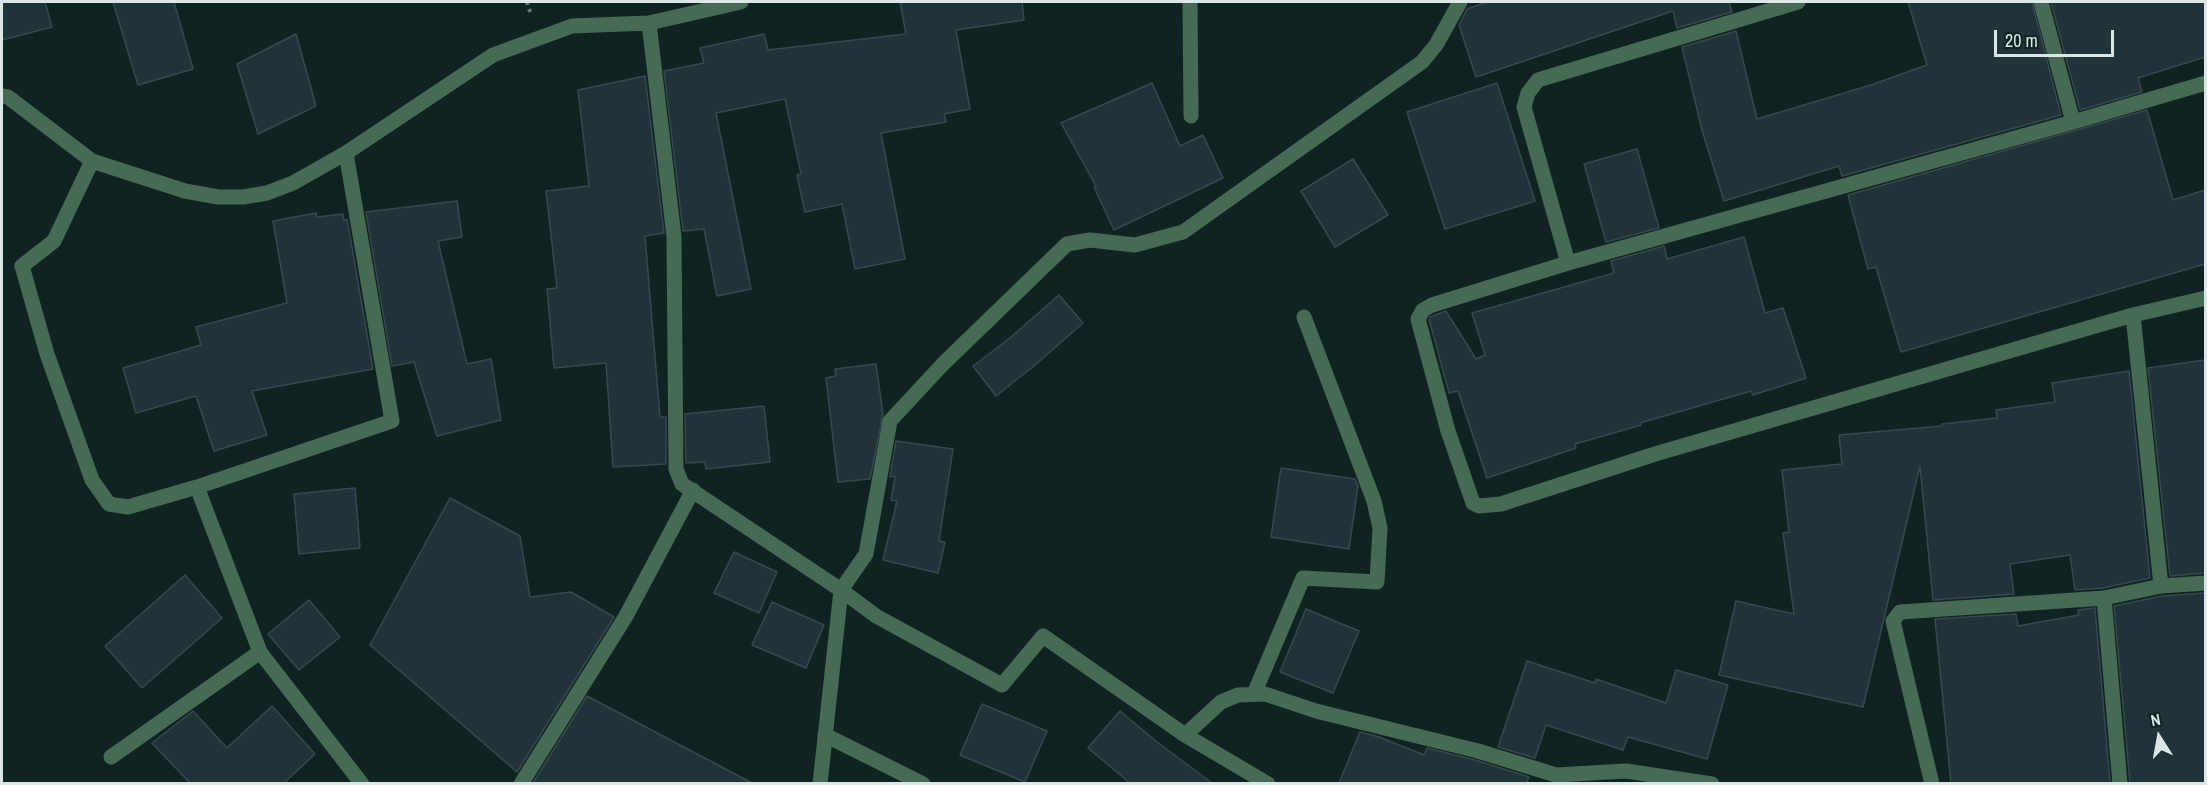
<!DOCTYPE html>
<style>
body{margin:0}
#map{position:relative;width:2207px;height:785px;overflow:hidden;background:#0f2422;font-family:"Archivo Narrow",sans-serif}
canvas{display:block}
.frame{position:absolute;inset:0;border:3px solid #dae7e6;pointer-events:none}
.north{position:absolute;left:2129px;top:707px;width:60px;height:60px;-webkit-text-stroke:4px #0f2422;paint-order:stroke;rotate:349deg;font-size:16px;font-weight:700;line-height:24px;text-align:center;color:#dae7e6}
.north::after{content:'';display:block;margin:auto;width:21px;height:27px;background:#dae7e6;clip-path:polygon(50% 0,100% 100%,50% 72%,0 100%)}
.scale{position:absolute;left:1994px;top:30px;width:120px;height:27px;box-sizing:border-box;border:3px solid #dae7e6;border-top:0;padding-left:8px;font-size:18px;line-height:21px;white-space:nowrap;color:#dae7e6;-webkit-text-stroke:4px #0f2422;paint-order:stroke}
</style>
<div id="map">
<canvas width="2207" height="785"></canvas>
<div class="frame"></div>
<div class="north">N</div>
<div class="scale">20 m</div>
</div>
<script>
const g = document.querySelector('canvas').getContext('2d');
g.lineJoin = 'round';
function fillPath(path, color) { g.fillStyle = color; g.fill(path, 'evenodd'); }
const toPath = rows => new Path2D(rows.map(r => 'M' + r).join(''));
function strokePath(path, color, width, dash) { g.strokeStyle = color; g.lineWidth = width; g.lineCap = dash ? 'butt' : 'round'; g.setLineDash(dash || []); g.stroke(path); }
const building = toPath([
 [2,2,45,2,52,27,2,40,2,2],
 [113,2,174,2,193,69,138,85,113,2],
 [900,2,1022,2,1024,20,956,30,970,109,944,114,946,122,881,133,905,259,855,269,842,204,805,212,797,175,801,174,785,99,716,113,751,289,717,296,704,229,683,231,664,71,704,63,700,48,764,34,768,50,906,34,900,2],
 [1487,2,1729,2,1732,12,1677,28,1673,11,1476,77,1459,25,1467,9,1487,2],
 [1908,2,2032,2,2061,115,1842,176,1839,166,1724,201,1702,130,1682,47,1736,31,1757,119,1871,85,1927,65,1908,2],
 [2051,2,2205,2,2205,57,2138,78,2142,92,2080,110,2051,2],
 [296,34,316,106,258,134,237,64,296,34],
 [645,76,664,233,645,236,660,417,666,417,666,464,613,467,606,363,554,368,547,289,557,288,546,191,589,186,578,90,645,76],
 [1152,83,1180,146,1203,135,1223,178,1114,230,1094,187,1096,186,1061,123,1152,83],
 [1497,83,1535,201,1445,229,1407,112,1497,83],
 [2147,110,2173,200,2205,190,2205,264,1901,352,1876,267,1868,269,1848,195,2147,110],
 [1637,149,1659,228,1606,242,1584,164,1637,149],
 [1353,159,1388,215,1335,247,1301,191,1353,159],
 [457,201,462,237,438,241,467,364,491,359,501,420,437,436,414,362,392,366,366,212,457,201],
 [316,213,317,217,343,214,344,221,347,219,373,369,252,391,267,435,214,451,196,396,136,413,123,368,201,345,196,327,287,303,273,221,316,213],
 [1744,237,1765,313,1783,308,1806,378,1753,395,1751,391,1640,423,1641,425,1575,444,1576,448,1487,478,1458,391,1449,393,1429,319,1430,317,1446,311,1476,359,1485,355,1472,313,1614,273,1611,261,1664,246,1667,259,1744,237],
 [1059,295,1083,323,1034,366,996,396,973,366,1010,338,1059,295],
 [2205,360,2205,573,2170,576,2148,368,2205,360],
 [876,364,883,414,870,479,838,482,826,378,836,376,835,369,876,364],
 [2129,371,2150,578,2103,588,2075,590,2070,555,2010,564,2014,594,1933,600,1920,466,1863,707,1719,675,1736,601,1794,614,1783,533,1789,532,1782,470,1842,464,1839,435,1942,426,1942,424,1997,418,1996,410,2055,402,2052,383,2129,371],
 [764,406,770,462,706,469,705,462,686,463,685,414,764,406],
 [896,441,953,449,939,541,945,542,938,573,883,560,897,501,891,500,895,476,890,477,896,441],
 [1281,468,1355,479,1358,486,1349,549,1271,537,1281,468],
 [355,488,360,548,299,554,294,494,355,488],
 [450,498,520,536,530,597,571,592,614,617,517,772,370,645,450,498],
 [734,552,777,572,759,613,714,593,734,552],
 [185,575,222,618,142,688,105,646,185,575],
 [2205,593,2205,783,2130,783,2114,606,2162,596,2205,593],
 [309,600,340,637,299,670,268,634,309,600],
 [772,602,824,625,806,668,752,645,772,602],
 [2095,608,2110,783,1951,783,1935,619,2016,614,2018,626,2079,615,2078,610,2095,608],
 [1306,609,1359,631,1333,693,1280,672,1306,609],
 [1527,661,1595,683,1596,679,1666,703,1676,670,1728,685,1707,759,1628,737,1623,750,1546,725,1535,758,1498,747,1527,661],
 [587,696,752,783,533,783,587,696],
 [982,704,1047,731,1025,782,960,755,982,704],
 [272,706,315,754,284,783,187,783,189,782,152,743,193,711,227,748,272,706],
 [1120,711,1157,742,1212,783,1130,783,1088,748,1120,711],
 [1360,732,1379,737,1424,755,1427,748,1475,760,1529,777,1527,781,1529,783,1339,783,1360,732]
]);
const path = toPath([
 [527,2,530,12]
]);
const minor = toPath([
 [1190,2,1191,116],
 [1798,2,1538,80,1528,93,1524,107,1568,263,2073,122,2041,2],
 [649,23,674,237,676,469,682,484,841,590,820,784],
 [2,96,8,97,92,161,185,191,218,197,243,197,267,193,293,183,346,153,493,55,572,26,649,23,741,2],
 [2073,122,2206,83],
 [92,161,54,241,22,266,47,354,92,480,109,504,128,507,197,487,392,421,346,153],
 [1568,263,1432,305,1423,310,1418,319,1448,431,1473,503,1479,506,1501,504,1655,454,2133,315,2206,298],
 [197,487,260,652,362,784],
 [2161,586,2206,583],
 [1254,694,1303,578,1377,582,1380,528,1374,501,1304,317],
 [825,735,923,784],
 [1185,735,1221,702,1238,695,1265,694,1316,711,1478,751,1556,775,1626,771,1712,784],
 [111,757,260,652],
 [521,784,626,616,693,490],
 [1268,784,1185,735,1043,636,1002,685,876,616,841,590,866,554,890,421,943,364,1067,244,1090,240,1135,245,1183,232,1422,62,1436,45,1460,2],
 [1932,784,1893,621,1900,612,2104,598],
 [2120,784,2104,598,2161,586,2133,315]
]);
fillPath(building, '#203339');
strokePath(building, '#35494f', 1.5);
strokePath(path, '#6b7c7b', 4, [3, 4.5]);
strokePath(minor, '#476a55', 15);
</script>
